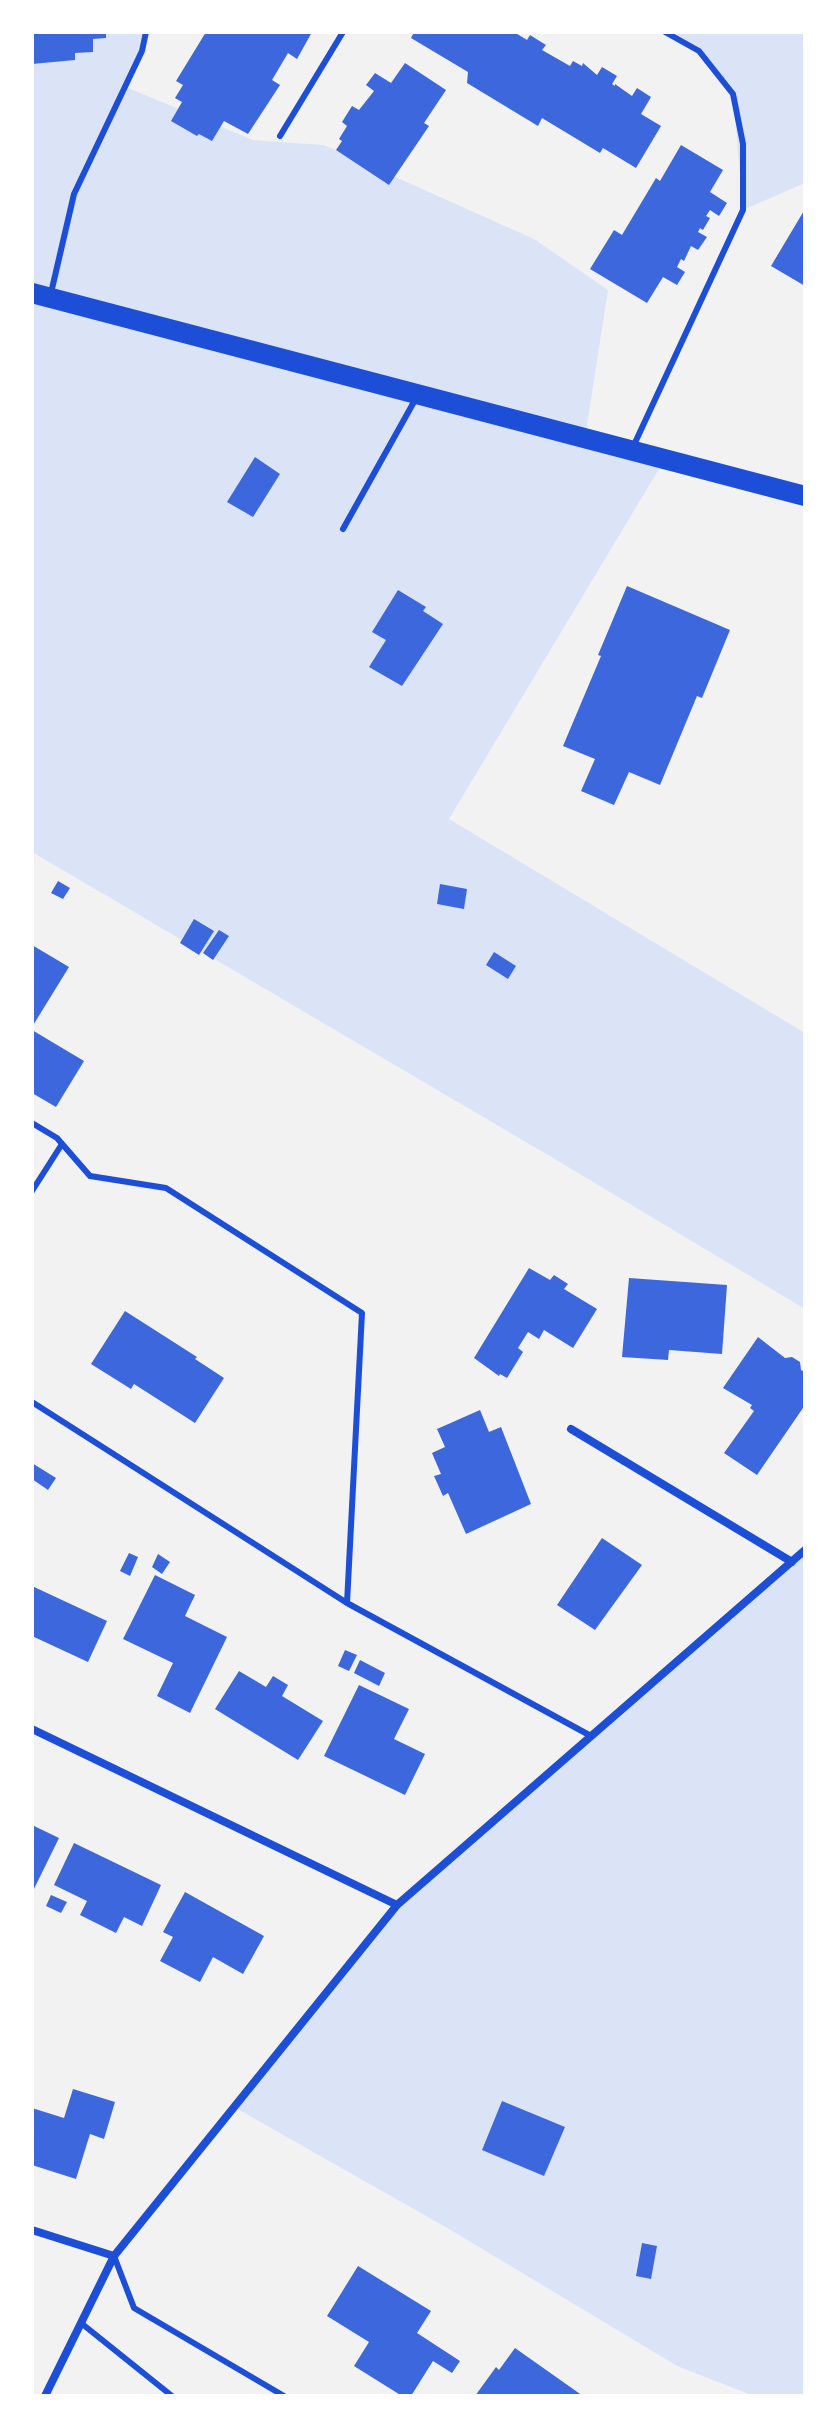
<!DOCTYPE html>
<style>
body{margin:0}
#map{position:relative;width:837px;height:2428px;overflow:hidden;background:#f2f2f2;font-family:"Varela Round",sans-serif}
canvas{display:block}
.frame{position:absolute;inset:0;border:34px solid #fff;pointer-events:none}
</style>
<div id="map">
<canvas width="837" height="2428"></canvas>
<div class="frame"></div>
</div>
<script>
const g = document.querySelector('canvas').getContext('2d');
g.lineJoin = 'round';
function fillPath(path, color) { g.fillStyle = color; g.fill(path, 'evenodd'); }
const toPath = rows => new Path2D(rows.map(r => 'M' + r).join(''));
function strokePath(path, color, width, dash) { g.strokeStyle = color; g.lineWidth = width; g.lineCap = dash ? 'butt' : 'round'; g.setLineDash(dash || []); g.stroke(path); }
const green = toPath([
 [90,32,146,32,126,87,253,140,324,145,534,239,608,290,585,438,665,459,449,819,805,1033,805,1309,548,1155,32,852,32,48],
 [667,32,805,32,805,183,743,210,733,94,699,51],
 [805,1549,805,2396,754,2396,677,2366,449,2229,234,2107,397,1905]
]);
const building = toPath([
 [32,32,106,32,106,38,93,39,93,52,75,53,75,60,32,64],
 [206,32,214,34,215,32,312,32,297,59,288,53,272,80,280,85,248,134,224,121,212,141,199,134,197,136,171,121,182,102,175,98,183,85,176,81],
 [414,32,514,32,527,40,530,35,546,45,542,50,570,66,573,61,582,66,583,63,597,75,602,67,617,76,612,84,615,86,615,84,632,96,637,88,651,97,641,114,661,126,636,168,603,148,600,153,542,118,538,126,467,83,468,72,411,38],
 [405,63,446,90,424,123,429,126,389,185,336,150,342,141,339,139,347,126,342,122,352,106,359,110,374,91,366,85,375,73,391,83],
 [681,145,723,170,710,192,727,203,719,216,710,210,706,216,710,218,703,230,700,228,698,232,707,237,698,250,691,246,684,261,681,259,677,267,685,272,677,285,663,277,647,303,590,269,614,230,622,235,656,178,660,181],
 [805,209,805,286,771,266],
 [255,457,280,474,253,517,227,502],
 [627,586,730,630,702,698,697,696,660,785,629,772,614,805,581,791,595,759,563,746,601,656,598,655],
 [398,590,426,607,423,611,443,624,402,686,369,667,386,640,372,632],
 [58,881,70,888,63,899,51,893],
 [440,884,467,889,464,909,437,904],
 [194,919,214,931,199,955,180,943],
 [219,930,229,936,213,960,203,953],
 [32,945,69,967,32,1027],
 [494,952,516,966,508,979,486,965],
 [32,1030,84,1061,56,1107,32,1093],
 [529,1268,550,1280,554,1275,568,1284,564,1289,597,1309,573,1348,544,1330,539,1339,528,1332,518,1348,523,1352,507,1378,500,1374,499,1376,474,1358],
 [629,1278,727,1285,722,1354,669,1350,668,1360,622,1357],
 [125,1311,197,1357,195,1359,224,1378,195,1423,134,1384,131,1389,91,1364],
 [758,1337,785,1358,792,1357,800,1362,801,1370,805,1372,805,1405,757,1475,724,1453,754,1411,750,1408,752,1405,723,1388],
 [480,1410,489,1432,501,1427,531,1504,466,1534,448,1493,443,1496,434,1476,441,1474,432,1453,445,1447,437,1429],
 [32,1463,56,1478,48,1490,32,1479],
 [602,1538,642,1565,595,1630,557,1605],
 [129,1553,138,1557,130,1576,120,1571],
 [158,1554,170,1562,162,1574,152,1567],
 [155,1575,195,1595,185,1616,227,1637,190,1713,157,1696,173,1663,123,1639],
 [32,1586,107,1621,88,1662,32,1636],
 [345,1650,357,1655,349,1671,338,1666],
 [360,1660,385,1673,379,1686,354,1673],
 [239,1671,266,1687,273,1676,288,1685,282,1696,323,1721,298,1760,215,1709],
 [359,1685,409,1709,394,1739,425,1754,405,1795,324,1756],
 [32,1825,59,1838,32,1893],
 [74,1843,161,1885,142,1926,124,1917,116,1933,80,1915,87,1901,54,1885],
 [185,1892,264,1936,243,1974,213,1957,200,1982,160,1961,173,1937,163,1932],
 [51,1895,67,1902,61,1913,46,1906],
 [73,2089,115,2102,104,2139,90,2134,76,2179,32,2165,32,2108,64,2118],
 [502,2101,565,2127,544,2176,482,2150],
 [642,2243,657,2246,651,2279,636,2276],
 [358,2266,431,2311,417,2333,460,2361,452,2373,433,2361,411,2396,402,2396,354,2366,369,2342,327,2316],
 [515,2348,583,2396,475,2396,496,2367,499,2370]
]);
const service = toPath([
 [280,136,343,32],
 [51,293,74,194,142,51,146,32],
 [633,447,743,210,743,144,733,94,699,51,665,32],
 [343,529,415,400],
 [32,1123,57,1138,90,1176,166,1188,362,1313,347,1603],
 [32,1191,62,1144],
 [32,1402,347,1603,591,1736],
 [114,2256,134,2308,284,2396],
 [81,2323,172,2396]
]);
const minor = toPath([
 [571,1429,792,1562],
 [32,1729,397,1905],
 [32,2230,114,2256],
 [45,2396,114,2256,397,1905,805,1550]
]);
const primary = toPath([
 [32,293,805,496]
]);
fillPath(green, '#dbe4f7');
fillPath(building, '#3d67dc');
strokePath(service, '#1d4ed8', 6);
strokePath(minor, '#1d4ed8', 8);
strokePath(primary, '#1d4ed8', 20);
</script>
